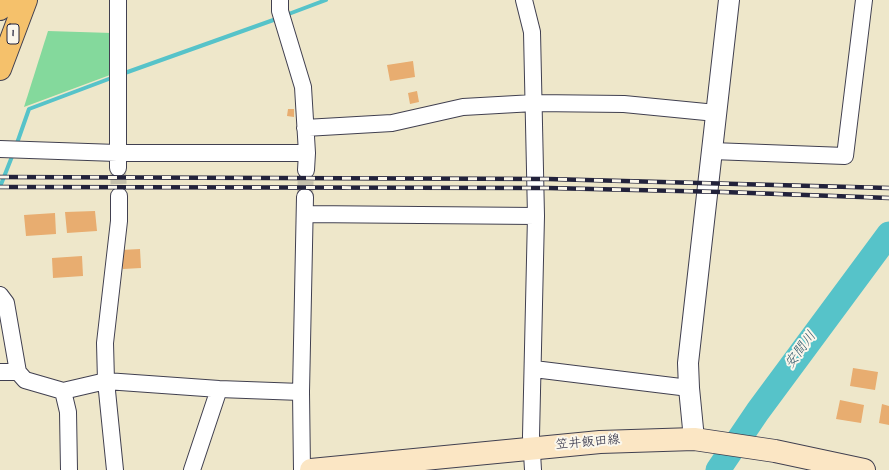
<!DOCTYPE html>
<meta charset="utf-8">
<style>
body{margin:0}
canvas{display:block;background:#eee7ca}
</style>
<canvas width="889" height="470"></canvas>
<script>
const g = document.querySelector('canvas').getContext('2d');
g.lineJoin = 'round';
function fillPath(path, color) { g.fillStyle = color; g.fill(path, 'evenodd'); }
const toPath = rows => new Path2D(rows.map(r => 'M' + r).join(''));
function strokePath(path, color, width, dash) { g.strokeStyle = color; g.lineWidth = width; g.lineCap = dash ? 'butt' : 'round'; g.setLineDash(dash || []); g.stroke(path); }
function label(font, color, halo, rows, align = 'center') {
  g.font = font + ' Dekko,"Klee One",sans-serif'; g.lineWidth = 4; g.setLineDash([]); g.textBaseline = 'middle'; g.strokeStyle = halo; g.fillStyle = color; for (const [text, x, y, turn = 0] of rows) {
    g.save(); g.translate(x, y); g.rotate((+turn || 0) * Math.PI / 180); g.textAlign = isNaN(turn) ? turn : align; if (halo) g.strokeText(text, 0, 0); g.fillText(text, 0, 0); g.restore();
  }
}
const green = toPath([
 [48,31,112,33,110,75,24,107]
]);
const stream = toPath([
 [286,15,326,0],
 [122,74,279,18],
 [16,146,29,109,114,77],
 [0,187,13,154]
]);
const river = toPath([
 [718,470,758,411,889,234]
]);
const building = toPath([
 [413,61,415,77,390,81,387,65],
 [417,91,419,102,410,104,408,93],
 [288,109,294,109,294,117,287,116],
 [95,211,97,231,67,233,65,212],
 [55,213,56,234,26,236,24,215],
 [140,249,141,268,123,269,121,250],
 [82,256,83,276,53,278,52,258],
 [853,368,878,372,875,390,850,386],
 [840,400,864,405,861,423,836,419],
 [882,404,889,406,889,425,879,423]
]);
const minorTunnel = toPath([
 [118,168,119,196],
 [305,197,306,170]
]);
const minor = toPath([
 [280,0,280,11,303,87,307,153,306,170],
 [524,0,532,32,536,216,531,436,533,470],
 [305,128,392,123,463,107,534,103,624,104,716,113],
 [0,149,117,153,307,153],
 [712,151,845,156,864,0],
 [118,168,118,0],
 [305,214,536,216],
 [0,295,6,303,18,372],
 [534,369,689,388],
 [0,372,18,372,25,380,63,391,106,381,219,389,301,392],
 [63,391,68,412,69,470],
 [115,470,106,381,105,343,119,221,119,196],
 [192,470,219,389],
 [302,470,301,392,305,197]
]);
const tertiary = toPath([
 [694,439,689,388,688,363,729,0]
]);
const secondary = toPath([
 [311,470,600,442,694,439,775,451,864,470]
]);
const trunk = toPath([
 [0,9,4,0],
 [0,69,26,0]
]);
const rail = toPath([
 [0,177,548,179,889,188],
 [0,187,548,188,723,192,889,198]
]);
const shields = [
 [13,34,12]
];
const shieldNames = [
 ["1",13,34]
];
const streetNames = [
 ["笠井飯田線",588,444,-5]
];
const waterNames = [
 ["安間川",802,351,-53]
];
fillPath(green, '#84d99c');
strokePath(stream, '#56c3c9', 4);
strokePath(river, '#56c3c9', 25);
fillPath(building, '#e8ad70');
strokePath(minorTunnel, '#c5c0ad', 16, [16, 8]);
strokePath(minor, '#414050', 18);
strokePath(tertiary, '#414050', 22);
strokePath(secondary, '#414050', 24);
strokePath(trunk, '#414050', 24);
strokePath(minor, '#fff', 16);
strokePath(tertiary, '#fff', 20);
strokePath(secondary, '#fbe6c4', 22);
strokePath(trunk, '#f5c16b', 22);
strokePath(rail, '#22223b', 4.5);
strokePath(rail, '#fbf7ec', 3, [9]);
for (const [x, y, w] of shields) { const box = new Path2D(); box.roundRect(x - w / 2, y - 10, w, 20, 3); g.fillStyle = '#fbf7ec'; g.fill(box); strokePath(box, '#22223b', 1); }
label('bold 12px', '#22223b', null, shieldNames);
label('13px', '#22223b', '#fbf7ec', streetNames);
label('italic 14px', '#345a6d', '#fbf7ec', waterNames);
</script>
